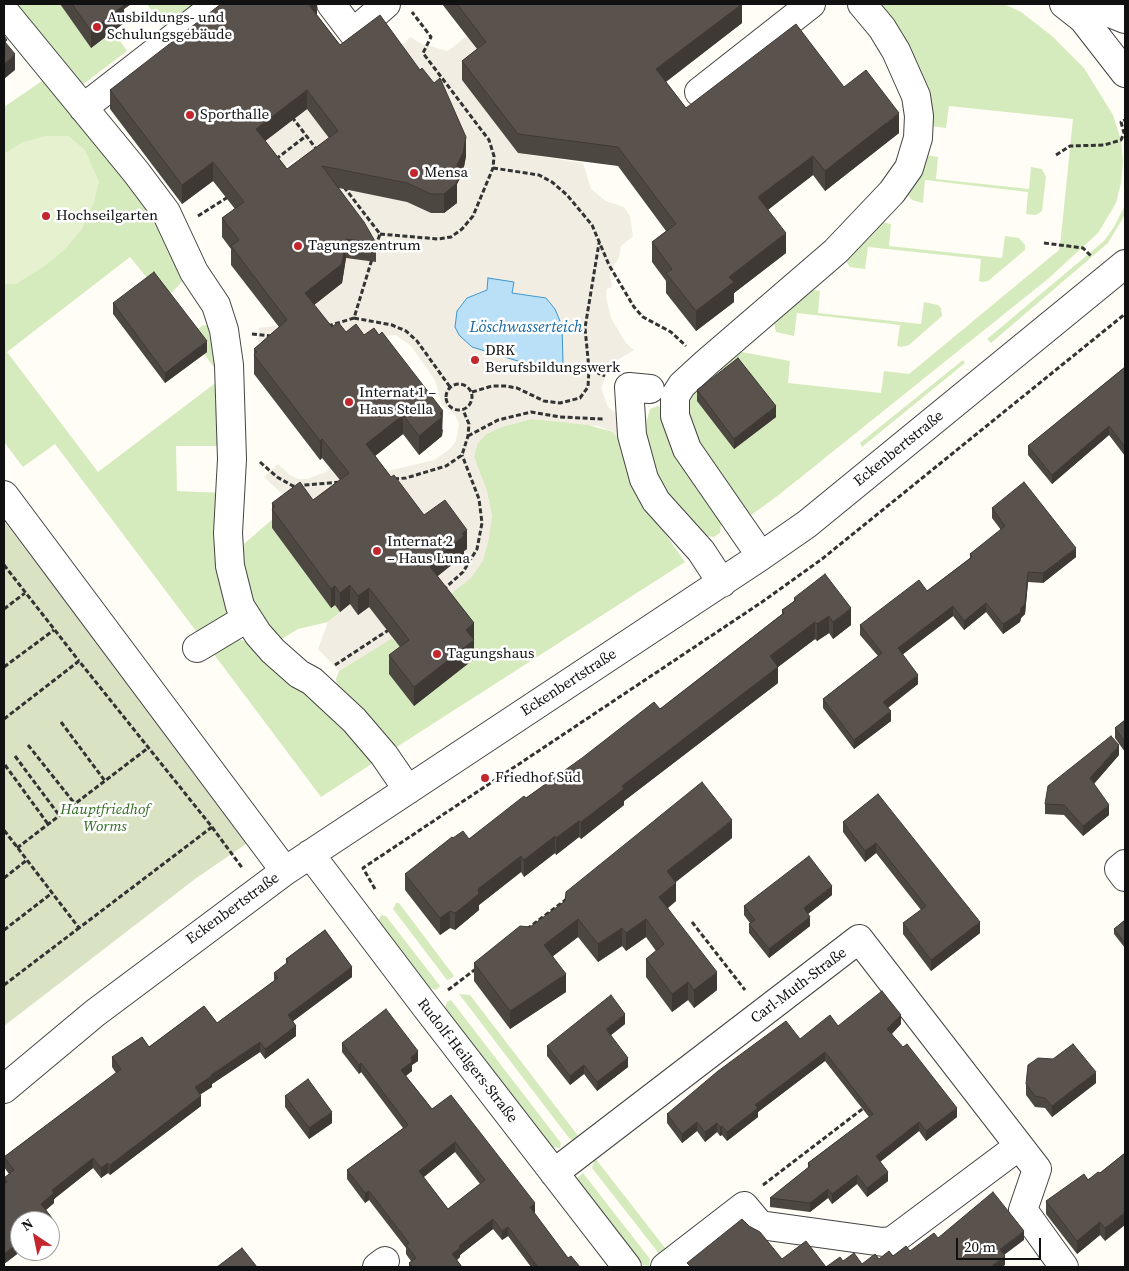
<!DOCTYPE html>
<meta charset="utf-8">
<style>
body{margin:0}
#map{position:relative;width:1129px;height:1271px;overflow:hidden;background:#fffdf5;font-family:"Source Serif 4",serif}
canvas{display:block}
.frame{position:absolute;inset:0;border:5px solid #111;pointer-events:none}
.north{position:absolute;left:10px;top:1211px;width:50px;height:50px;box-sizing:border-box;background:#fff;border:1px solid #a0a0a0;border-radius:50%;rotate:326deg;font-size:14px;font-weight:700;line-height:20px;text-align:center;color:#111}
.north::after{content:'';display:block;margin:auto;width:18px;height:22px;background:#c4262e;clip-path:polygon(50% 0,100% 100%,50% 72%,0 100%)}
.scale{position:absolute;left:956px;top:1238px;width:85px;height:22px;box-sizing:border-box;border:2px solid #111;border-top:0;padding-left:6px;font-size:15px;line-height:18px;white-space:nowrap;color:#111;-webkit-text-stroke:4px #fff;paint-order:stroke}
</style>
<div id="map">
<canvas width="1129" height="1271"></canvas>
<div class="frame"></div>
<div class="north">N</div>
<div class="scale">20 m</div>
</div>
<script>
const g = document.querySelector('canvas').getContext('2d');
g.lineJoin = 'round';
function fillPath(path, color) { g.fillStyle = color; g.fill(path, 'evenodd'); }
const toPath = rows => new Path2D(rows.map(r => 'M' + r).join(''));
function strokePath(path, color, width, dash) { g.strokeStyle = color; g.lineWidth = width; g.lineCap = dash ? 'butt' : 'round'; g.setLineDash(dash || []); g.stroke(path); }
function label(font, color, halo, rows, align = 'center') {
  g.font = font + ' "Source Serif 4",serif'; g.lineWidth = 5; g.setLineDash([]); g.textBaseline = 'middle'; g.strokeStyle = halo; g.fillStyle = color; for (const [text, x, y, turn = 0] of rows) {
    g.save(); g.translate(x, y); g.rotate((+turn || 0) * Math.PI / 180); g.textAlign = isNaN(turn) ? turn : align; if (halo) g.strokeText(text, 0, 0); g.fillText(text, 0, 0); g.restore();
  }
}
const green = toPath([
 [9,4,60,4,91,48,114,32,127,51,78,88],
 [147,4,198,4,163,26],
 [882,4,1004,4,1021,12,1052,36,1084,68,1113,115,1121,140,1123,162,1121,183,1116,203,1098,233,1049,278,780,494,750,516,695,440,686,402,693,391,742,352,790,361,788,383,881,393,884,371,909,374,1059,250,1060,246,1073,119,949,106,946,128,931,126,926,89,919,67,902,32],
 [45,79,155,216,184,269,184,274,182,282,166,298,154,282,152,284,130,257,7,352,98,472,222,378,204,354,207,351,193,334,203,325,212,327,216,332,225,383,225,446,176,446,177,491,223,493,223,558,233,605,226,618,199,635,55,444,23,467,4,442,4,107],
 [926,155,938,157,936,179,1029,189,1031,167,1042,169,1046,177,1042,211,1036,215,1026,214,1028,192,925,180,923,203,912,200,907,194],
 [1125,205,1124,216,1108,243,991,343,987,339,1104,241,1114,227],
 [881,222,891,224,889,246,1002,258,1005,236,1019,238,1025,245,1025,250,988,281,983,282,979,281,981,259,868,247,865,269,850,267,846,261,847,258],
 [812,290,820,291,818,313,921,324,924,302,938,305,941,308,942,316,909,345,901,347,897,346,900,325,797,313,794,336,776,332,774,323,777,318],
 [963,360,965,363,862,447,860,443],
 [658,406,664,410,682,465,718,518,721,525,720,533,714,537,706,536,660,486,644,430,650,409],
 [531,419,581,423,613,432,623,444,643,502,685,562,392,750,337,687,336,679,339,671,392,638,397,643,441,601,492,517,487,492,474,457,477,444,486,434,501,427],
 [289,505,272,528,331,608,335,605,340,612,328,622,298,629,275,643,252,612,240,552,245,543],
 [237,639,252,643,314,693,379,759,321,797,213,653],
 [396,903,399,903,454,976,450,979,447,980,393,909],
 [381,915,386,916,440,986,436,990,428,987,378,921],
 [459,994,470,995,579,1137,572,1140,569,1138],
 [451,1000,561,1143,560,1148,552,1147,445,1008,447,1002],
 [595,1158,669,1253,660,1255,592,1168],
 [583,1173,650,1259,649,1266,643,1265,578,1181,577,1178]
]);
const cemetery = toPath([
 [4,521,249,842,195,879,4,1026]
]);
const pitch = toPath([
 [45,136,69,136,85,150,99,182,94,202,82,229,65,249,46,265,16,284,4,284,4,154,21,143]
]);
const plaza = toPath([
 [467,36,486,62,462,80,512,145,518,146,517,153,583,163,591,189,606,201,624,207,630,216,633,236,621,246,619,257,610,273,612,287,607,289,606,297,611,318,626,343,634,350,616,361,609,369,601,388,608,407,616,413,623,444,613,432,598,426,531,419,501,427,486,434,477,444,474,457,487,492,492,517,489,538,483,561,471,578,442,601,397,643,392,638,339,671,318,649,328,622,350,604,358,614,369,607,376,616,464,555,313,523,264,477,278,464,290,475,298,479,307,479,326,472,335,463,384,472,434,460,450,449,456,441,459,424,455,415,442,405,435,380,411,346,396,335,286,345,258,342,259,328,289,324,308,159,300,158,292,162,256,188,237,163,299,98,379,193,378,196,407,202,431,213,450,211,457,203,457,184,463,172,466,156,396,53,410,37,422,44,448,51],
 [514,282,512,293,545,298,562,326,557,373,496,355,462,303,474,294]
]);
const water = toPath([
 [488,278,514,282,512,293,546,298,555,309,562,326,563,363,557,373,472,347,459,335,455,327,457,311,467,298,487,290,488,278]
]);
const path = toPath([
 [292,117,317,150],
 [1056,155,1070,146,1104,145,1121,140,1124,133,1121,122,1125,120],
 [276,159,306,136],
 [493,168,539,175,552,182,567,195,592,225,609,265,634,307,643,317,671,332,686,346],
 [344,187,380,234,375,248],
 [198,216,228,197],
 [380,234,438,239,451,237,462,229,473,216,493,168,494,156,489,140,423,53,431,37,412,12],
 [1044,243,1083,248,1091,256],
 [354,318,392,325,406,331,417,341,450,387],
 [328,326,354,318,372,259],
 [252,334,271,336],
 [589,369,605,376],
 '446 397a13 13 0 1 1 26 0a13 13 0 1 1-26 0Z',
 [472,392,492,386,505,386,517,388,544,401,560,403,580,398,588,387,589,369,585,328,599,243],
 [468,436,498,420,531,412,560,417,603,419],
 [260,462,277,477,293,486,341,482],
 [394,479,406,478,446,466,462,455,468,436,469,424,463,410],
 [4,565,79,661],
 [443,590,463,572,477,549,482,523,479,499,462,455],
 [4,609,25,593],
 [335,665,390,629],
 [4,667,54,630],
 [4,719,79,661,212,827,79,928,4,830],
 [61,722,105,781],
 [28,745,75,804],
 [15,756,59,815],
 [5,765,48,824],
 [212,827,243,869],
 [17,848,148,748],
 [4,878,27,860],
 [375,889,363,868,762,602,822,559,1125,314],
 [692,922,745,990],
 [527,929,568,898],
 [4,930,52,893],
 [4,985,79,928],
 [448,990,477,968],
 [763,1185,865,1107]
]);
const minor = toPath([
 [331,4,353,33,386,4],
 [1064,4,1083,19,1125,73],
 [1088,4,1125,19],
 [4,11,136,172,166,212,194,272,216,305,224,330,229,365,232,459,228,533,230,566,240,606,258,634,273,651,299,674,312,681,354,720,384,755,408,790],
 [699,92,811,4],
 [83,108,217,4],
 [650,389,629,387,632,435,644,479,656,501,701,551,722,583],
 [4,495,285,871],
 [761,556,687,449,675,416,675,396,682,385,706,363,836,251,892,192,909,168,918,138,919,116,916,96,896,51,882,28,862,4],
 [197,648,247,618],
 [310,854,426,1007,627,1267],
 [1125,864,1119,869,1125,877],
 [4,1089,95,1013,285,871,761,556,807,524,1125,264],
 [554,1173,859,939,1037,1169,1023,1210,1064,1267],
 [377,1267,385,1261],
 [665,1267,744,1206,760,1225,883,1242,892,1241,1019,1146]
]);
const wall = toPath([
 [60,4,131,4,124,9,124,23,91,48],
 [317,4,317,15,340,45,466,156,463,172,457,184,457,203,444,213,431,213,407,202,339,188,376,243,376,262,346,258,342,283,314,305,332,327,346,332,443,430,442,436,419,455,403,434,375,456,391,477,424,515,467,549,464,551,464,555,437,576,474,623,474,659,414,706,389,674,389,655,400,647,376,616,369,607,358,615,350,604,340,612,335,605,331,608,272,528,272,503,313,500,340,480,322,458,320,460,254,374,254,349,279,327,231,265,231,249,222,237,222,218,235,209,213,181,182,204,110,109,110,90],
 [307,109,329,138,287,169,265,141],
 [442,4,742,4,742,23,666,82,686,108,844,87,899,133,825,191,813,175,768,210,786,253,734,293,734,302,696,331,666,293,666,281,652,262,652,242,666,231,618,166,518,153,462,80,462,61,477,49],
 [113,303,207,352,165,383,113,314],
 [1125,367,1125,456,1109,435,1052,484,1028,455,1028,446],
 [697,390,776,417,734,449,697,401],
 [992,508,1076,557,1043,583,1028,582,1025,614,1021,618,1020,622,1003,634,986,612,964,630,953,616,903,654,918,684,888,708,891,721,854,749,823,708,823,699,878,656,860,635,860,625,927,591,970,558,970,554,1001,530,992,518],
 [794,598,851,625,833,639,829,633,817,641,815,639,778,667,778,683,624,801,624,805,581,839,579,837,556,855,555,853,524,877,521,872,479,905,479,910,455,930,450,928,440,935,405,890,405,874,453,838,469,839,526,798,660,709,782,614,782,610,794,601],
 [1125,720,1125,752,1115,738,1115,728],
 [1119,755,1094,784,1109,815,1083,836,1064,815,1045,814,1045,804],
 [878,794,980,933,931,971,903,934,903,923,921,910,876,853,865,862,843,832,843,822],
 [732,838,675,882,676,901,668,908,717,990,694,1008,688,1000,672,1012,646,977,646,959,656,951,646,937,626,951,622,946,598,962,578,937,553,956,566,992,510,1029,474,981,474,963,530,927],
 [832,895,808,914,810,926,769,958,749,933,749,924,750,923,744,915,744,906],
 [1125,920,1125,948,1114,934,1114,929],
 [325,930,352,967,352,977,293,1021,296,1026,296,1036,265,1059,260,1052,212,1084,212,1087,200,1094,201,1096,201,1106,110,1175,108,1173,101,1178,93,1168,54,1199,54,1203,46,1210,52,1218,52,1228,50,1229,50,1221,20,1221,20,1251,21,1251,4,1264,4,1178,9,1174,4,1167,4,1157,116,1073,112,1067,112,1057,142,1037,149,1047,204,1006,217,1023,274,981,274,973,286,964,286,959],
 [625,1024,611,1035,628,1067,597,1091,584,1074,570,1085,547,1056,547,1046],
 [901,1024,892,1034,957,1117,926,1141,919,1131,880,1162,888,1181,867,1197,857,1184,832,1204,828,1198,810,1212,770,1207,770,1198,808,1168,808,1163,869,1117,825,1061,758,1112,758,1117,727,1141,722,1135,720,1136,717,1132,705,1142,697,1131,682,1143,667,1123,667,1114,800,1039,838,1026],
 [342,1043,418,1061,412,1065,412,1071,406,1076,432,1109,535,1212,534,1213,568,1258,580,1267,531,1267,508,1236,502,1240,493,1229,460,1255,460,1257,457,1260,462,1267,409,1267,409,1263,411,1261,406,1254,406,1248,369,1200,365,1203,347,1179,347,1170,403,1128,361,1072,359,1074,342,1052],
 [455,1152,480,1184,448,1209,423,1177],
 [1096,1083,1052,1117,1045,1108,1035,1107,1026,1095,1026,1084],
 [285,1096,332,1123,309,1139,285,1107],
 [1125,1153,1105,1241,1100,1235,1077,1254,1046,1214,1046,1201,1100,1173]
]);
const shadedWall = toPath([
 [117,4,131,4,124,9,124,23,91,48,91,31],
 [310,4,317,4,317,17,309,5],
 [742,4,742,23,656,89,656,69],
 [15,54,15,70,4,79,4,64],
 [307,90,307,109,256,148,256,129],
 [899,113,899,133,825,191,825,171],
 [466,137,466,156,463,172,457,184,457,203,444,213,444,194,457,165],
 [813,156,813,175,758,217,758,197],
 [213,162,213,181,182,204,182,185],
 [786,233,786,253,734,293,734,302,696,331,696,311,729,277],
 [346,239,346,258,342,283,305,312,305,293],
 [207,341,207,352,165,383,165,373],
 [776,406,776,417,734,449,734,439],
 [443,411,442,436,419,455,419,436,440,413],
 [403,415,403,434,366,463,366,444],
 [1109,426,1109,435,1052,484,1052,475],
 [322,439,322,458,320,460,320,441],
 [467,530,467,549,464,551,464,555,428,584,428,564,462,533],
 [1076,548,1076,557,1043,583,1043,573],
 [1028,572,1028,582,1025,614,1021,618,1020,622,1003,634,1003,624,1021,608],
 [350,585,350,604,340,612,340,593],
 [335,586,335,605,331,608,331,589],
 [369,588,369,607,358,615,358,596],
 [986,603,986,612,964,630,964,621],
 [953,606,953,616,898,658,898,648],
 [851,608,851,625,833,639,833,622],
 [829,616,829,633,817,641,817,624],
 [815,622,815,639,778,667,778,683,624,801,624,805,581,839,581,822,770,656],
 [474,623,474,659,414,706,414,687,466,630],
 [918,675,918,684,883,711,883,702],
 [891,711,891,721,854,749,854,740],
 [1119,745,1119,755,1090,788,1090,778],
 [1109,805,1109,815,1083,836,1083,826],
 [732,820,732,838,667,889,667,871],
 [579,821,579,837,556,855,556,838],
 [555,836,555,853,524,877,524,860],
 [876,843,876,853,865,862,865,851],
 [521,856,521,872,479,905,479,910,455,930,455,913,478,889],
 [676,883,676,901,659,915,659,897],
 [832,886,832,895,804,917,804,908],
 [450,911,450,928,440,935,440,918],
 [810,917,810,926,769,958,769,949],
 [578,919,578,937,544,963,544,945],
 [646,919,646,937,626,951,626,933],
 [980,922,980,933,931,971,931,960],
 [622,928,622,946,598,962,598,944],
 [352,967,352,977,288,1025,288,1015],
 [717,972,717,990,694,1008,694,990],
 [566,974,566,992,510,1029,510,1011],
 [688,982,688,1000,672,1012,672,994],
 [625,1014,625,1024,606,1039,606,1029],
 [901,1015,901,1024,887,1038,887,1029],
 [296,1026,296,1036,265,1059,265,1049],
 [260,1042,260,1052,212,1084,212,1087,195,1098,195,1087,211,1075],
 [418,1051,418,1061,412,1065,412,1071,401,1079,401,1070,411,1057],
 [825,1052,825,1061,758,1112,758,1117,727,1141,727,1132,755,1105],
 [628,1058,628,1067,597,1091,597,1082],
 [361,1063,361,1072,359,1074,359,1065],
 [584,1065,584,1074,570,1085,570,1076],
 [1096,1072,1096,1083,1052,1117,1052,1106],
 [201,1096,201,1106,110,1175,110,1165],
 [957,1108,957,1117,926,1141,926,1131],
 [332,1112,332,1123,309,1139,309,1128],
 [697,1122,697,1131,682,1143,682,1134],
 [919,1122,919,1131,876,1165,876,1156],
 [717,1123,717,1132,705,1142,705,1132],
 [722,1126,722,1135,720,1136,720,1127],
 [455,1142,455,1152,419,1181,419,1171],
 [93,1158,93,1168,54,1199,54,1203,41,1214,41,1204,52,1190],
 [108,1163,108,1173,101,1178,101,1168],
 [888,1172,888,1181,867,1197,867,1188],
 [857,1175,857,1184,832,1204,832,1194],
 [828,1189,828,1198,810,1212,810,1203],
 [369,1191,369,1200,365,1203,365,1193],
 [535,1203,535,1212,530,1217,530,1207],
 [1125,1212,1125,1225,1105,1241,1105,1228],
 [52,1218,52,1228,50,1229,50,1221,47,1221],
 [493,1219,493,1229,460,1255,460,1257,452,1264,452,1254,459,1246],
 [1100,1222,1100,1235,1077,1254,1077,1241],
 [508,1227,508,1236,502,1240,502,1231],
 [1024,1231,1024,1240,1000,1258,1000,1249],
 [20,1242,20,1251,21,1251,4,1264,4,1254],
 [1005,1256,1005,1265,1002,1267,990,1267]
]);
const building = toPath([
 [72,4,123,4,124,5,91,31,72,4],
 [221,4,310,4,309,5,340,45,380,15,420,70,422,68,434,83,440,78,466,137,463,153,457,165,457,183,444,194,431,194,407,183,322,166,364,222,376,243,346,239,342,264,305,293,332,327,338,322,346,332,356,324,364,335,374,328,379,335,382,332,443,411,440,413,442,417,419,436,403,415,366,444,391,477,394,475,424,515,445,500,467,530,462,533,464,536,428,564,474,623,466,630,474,640,414,687,389,655,409,640,376,597,369,588,358,596,350,585,340,593,335,586,331,589,272,509,275,507,272,503,300,482,313,500,349,473,322,439,320,441,254,355,257,352,254,349,287,320,231,246,239,240,222,218,244,202,213,162,182,185,110,90,221,4],
 [307,90,338,131,287,169,256,129,307,90],
 [457,4,742,4,656,69,686,108,796,24,844,87,866,70,899,113,825,171,813,156,758,197,786,233,729,277,734,282,696,311,666,273,672,269,652,242,676,224,618,147,518,134,462,61,486,42,457,4],
 [4,36,7,40,5,42,15,54,4,64,4,36],
 [154,272,207,341,165,373,113,303,154,272],
 [738,358,776,406,734,439,697,390,738,358],
 [1125,367,1125,447,1109,426,1052,475,1028,446,1125,367],
 [1024,482,1076,548,1043,573,1028,572,1025,604,1021,608,1020,613,1003,624,986,603,964,621,953,606,898,648,918,675,883,702,891,711,854,740,823,699,882,653,860,625,919,580,927,591,972,557,970,554,1005,526,992,508,1024,482],
 [825,574,851,608,833,622,829,616,817,624,815,622,770,656,778,667,622,786,624,789,581,822,579,821,556,838,555,836,524,860,521,856,478,889,479,894,455,913,450,911,440,918,405,874,452,837,453,838,463,831,469,839,524,796,526,798,582,758,654,702,660,709,784,613,782,610,796,600,794,598,825,574],
 [1125,720,1125,742,1115,728,1125,720],
 [1111,736,1119,745,1090,778,1109,805,1083,826,1064,805,1045,804,1048,786,1111,736],
 [702,782,732,820,667,871,676,883,659,897,717,972,694,990,688,982,672,994,646,959,664,944,646,919,626,933,622,928,598,944,578,919,544,945,566,974,510,1011,474,963,520,926,530,927,565,901,566,892,702,782],
 [878,794,980,922,931,960,903,923,926,906,876,843,865,851,843,822,878,794],
 [809,856,832,886,804,908,810,917,769,949,749,924,755,920,744,906,809,856],
 [1125,920,1125,943,1114,929,1125,920],
 [325,930,352,967,288,1015,296,1026,265,1049,260,1042,211,1075,212,1076,195,1087,201,1096,110,1165,108,1163,101,1168,93,1158,52,1190,54,1193,41,1204,52,1218,47,1221,20,1221,20,1242,4,1254,4,1184,7,1182,4,1178,14,1170,4,1157,121,1069,112,1057,142,1037,149,1047,204,1006,217,1023,278,978,274,973,288,962,286,959,325,930],
 [882,991,901,1015,887,1029,903,1047,907,1044,957,1108,926,1131,919,1122,876,1156,888,1172,867,1188,857,1175,832,1194,828,1189,810,1203,770,1198,810,1166,808,1163,873,1114,825,1052,755,1105,758,1108,727,1132,722,1126,720,1127,717,1123,705,1132,697,1122,682,1134,667,1114,718,1071,786,1021,800,1039,830,1015,838,1026,882,991],
 [611,995,625,1014,606,1029,628,1058,597,1082,584,1065,570,1076,547,1046,611,995],
 [386,1009,418,1051,411,1057,412,1062,401,1070,432,1109,451,1095,535,1203,530,1207,568,1258,571,1256,580,1267,536,1267,537,1266,508,1227,502,1231,493,1219,459,1246,460,1248,452,1254,462,1267,413,1267,409,1263,416,1258,406,1245,409,1243,369,1191,365,1193,347,1170,408,1125,361,1063,359,1065,342,1043,386,1009],
 [455,1142,485,1180,448,1209,419,1171,455,1142],
 [1073,1044,1096,1072,1052,1106,1045,1098,1035,1096,1026,1084,1028,1065,1038,1058,1053,1059,1073,1044],
 [308,1079,332,1112,309,1128,285,1096,308,1079],
 [1125,1153,1125,1212,1105,1228,1100,1222,1077,1241,1046,1201,1084,1174,1088,1180,1098,1172,1100,1173,1125,1153],
 [993,1192,1024,1231,1000,1249,1005,1256,990,1267,691,1267,687,1263,742,1219,749,1226,760,1232,782,1259,806,1241,826,1267,840,1257,843,1261,854,1253,862,1264,875,1254,879,1259,889,1251,893,1256,906,1246,910,1251,934,1233,938,1238,993,1192],
 [242,1248,257,1267,217,1267,242,1248]
]);
const markers = [
 [97,27,5,"#c4262e"],
 [190,115,5,"#c4262e"],
 [414,173,5,"#c4262e"],
 [46,216,5,"#c4262e"],
 [298,246,5,"#c4262e"],
 [475,360,5,"#c4262e"],
 [349,402,5,"#c4262e"],
 [377,551,5,"#c4262e"],
 [437,654,5,"#c4262e"],
 [485,778,5,"#c4262e"]
];
const poiNames = [
 ["Ausbildungs- und",107,18],
 ["Schulungsgebäude",107,35],
 ["Sporthalle",200,115],
 ["Mensa",424,173],
 ["Hochseilgarten",56,216],
 ["Tagungszentrum",308,246],
 ["DRK",485,351],
 ["Berufsbildungswerk",485,368],
 ["Internat 1 –",359,393],
 ["Haus Stella",359,410],
 ["Internat 2",387,542],
 ["– Haus Luna",387,559],
 ["Tagungshaus",447,654],
 ["Friedhof Süd",495,778]
];
const streetNames = [
 ["Eckenbertstraße",899,449,-39],
 ["Eckenbertstraße",569,683,-33],
 ["Eckenbertstraße",233,909,-36],
 ["Carl-Muth-Straße",799,986,-37],
 ["Rudolf-Heilgers-Straße",467,1061,52]
];
const parkNames = [
 ["Hauptfriedhof",105,810],
 ["Worms",105,827]
];
const waterNames = [
 ["Löschwasserteich",526,328]
];
fillPath(green, '#d5ebbd');
fillPath(cemetery, '#d9e3c4');
fillPath(pitch, '#e6f2cf');
fillPath(plaza, '#f1ede2');
fillPath(water, '#b9e0f7');
strokePath(water, '#3f96cf', 1);
strokePath(minor, '#444', 30);
strokePath(path, '#333', 3, [5, 2.5]);
strokePath(minor, '#fff', 28);
fillPath(wall, '#4d4742');
fillPath(shadedWall, '#3f3936');
fillPath(building, '#5a524d');
strokePath(building, '#3f3936', 1);
for (const [x, y, r, color] of markers) { const dot = new Path2D(); dot.arc(x, y, r, 0, 2 * Math.PI); g.fillStyle = color; g.fill(dot); strokePath(dot, '#fff', 2); }
label('15px', '#111', '#fff', poiNames, 'left');
label('15px', '#111', '#fff', streetNames);
label('italic 15px', '#2f6b1f', '#fff', parkNames);
label('italic 16px', '#1768a6', '#fff', waterNames);
</script>
